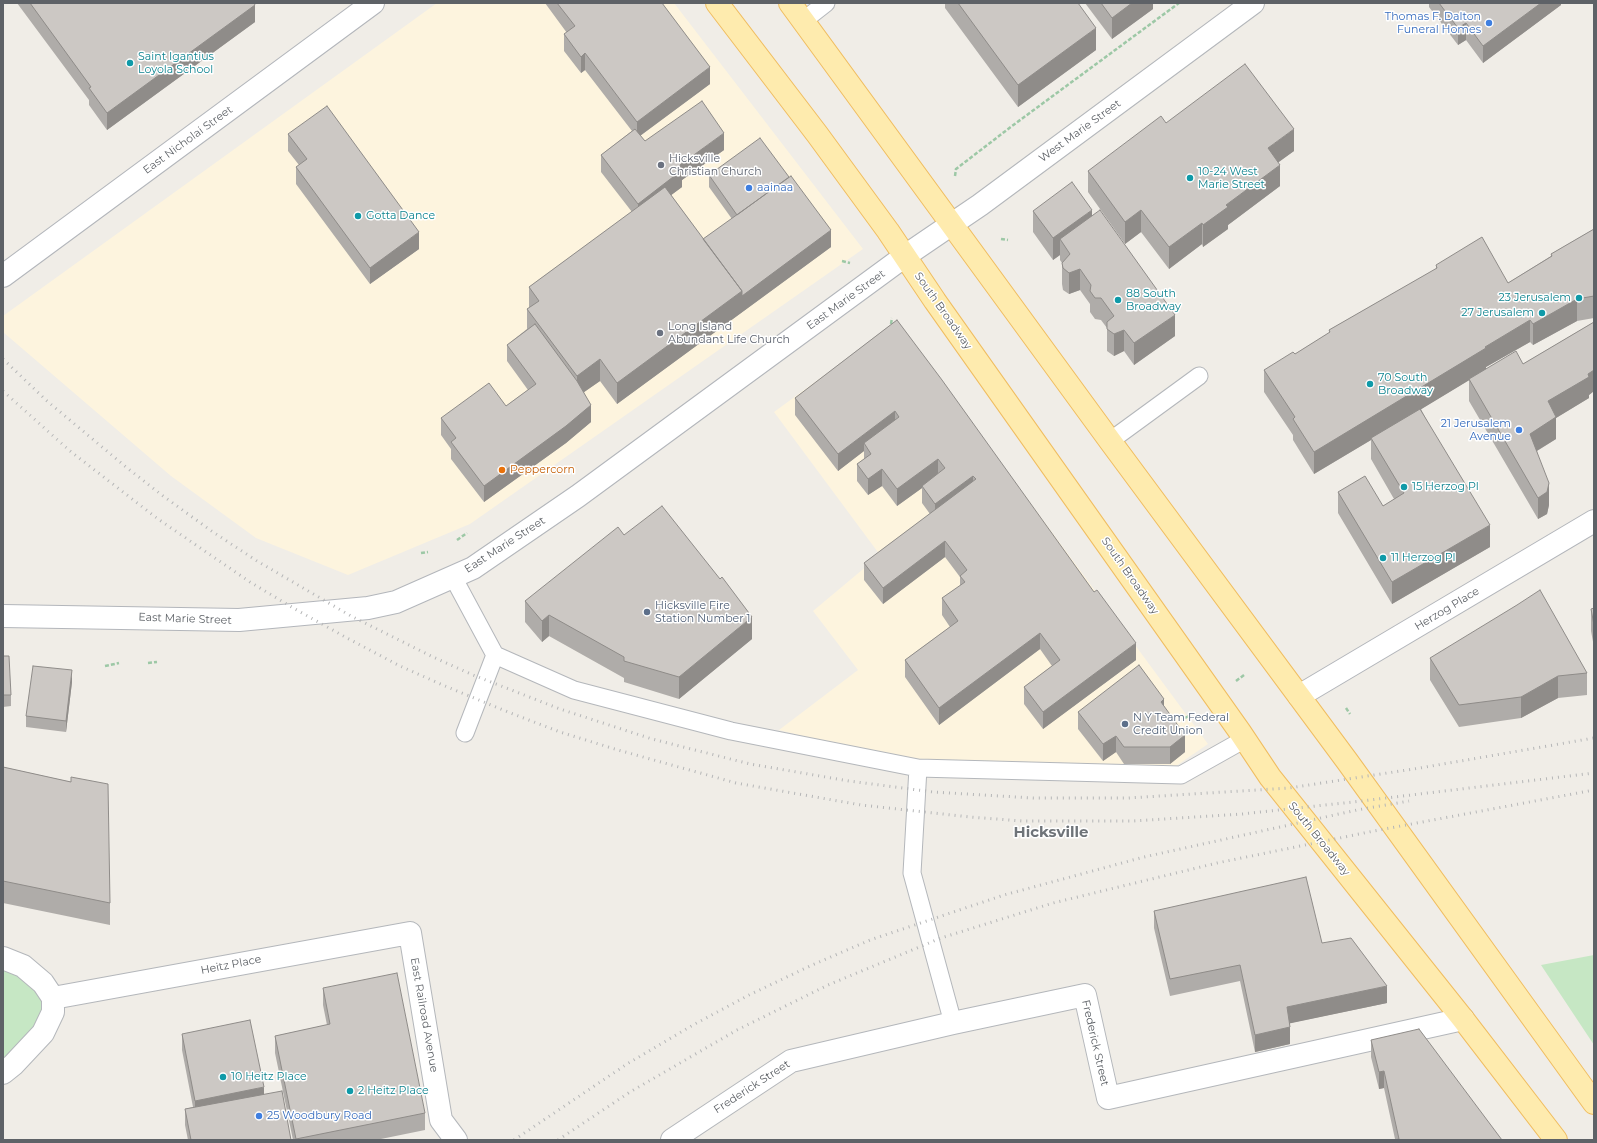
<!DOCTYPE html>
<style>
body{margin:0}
#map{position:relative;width:1597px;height:1143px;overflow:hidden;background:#f0ede7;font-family:Montserrat,sans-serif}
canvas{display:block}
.frame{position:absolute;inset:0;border:4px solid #5e6267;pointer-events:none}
</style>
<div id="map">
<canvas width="1597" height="1143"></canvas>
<div class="frame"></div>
</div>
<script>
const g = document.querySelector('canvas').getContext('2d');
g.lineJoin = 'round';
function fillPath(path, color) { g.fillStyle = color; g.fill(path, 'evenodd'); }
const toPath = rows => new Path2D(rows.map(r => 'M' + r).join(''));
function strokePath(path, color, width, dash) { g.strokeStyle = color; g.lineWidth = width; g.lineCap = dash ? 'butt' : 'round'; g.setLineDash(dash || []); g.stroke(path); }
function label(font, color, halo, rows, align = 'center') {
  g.font = font + ' Montserrat,sans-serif'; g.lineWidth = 3; g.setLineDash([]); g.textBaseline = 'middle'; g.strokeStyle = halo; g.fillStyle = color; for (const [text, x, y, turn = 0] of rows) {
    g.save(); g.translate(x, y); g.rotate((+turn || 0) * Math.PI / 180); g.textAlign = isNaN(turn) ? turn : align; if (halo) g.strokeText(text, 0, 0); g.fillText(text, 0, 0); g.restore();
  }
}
const commercial = toPath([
 [437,3,674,3,863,249,470,524,348,575,256,538,171,476,3,332,3,316],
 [897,322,1208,744,1176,766,889,758,779,730,858,670,813,611,880,555,774,412]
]);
const green = toPath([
 [1594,955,1594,1045,1541,965],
 [3,963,39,985,48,1011,3,1065]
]);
const path = toPath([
 [955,176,956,169,1012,126,1179,3],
 [1001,239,1008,240],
 [842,261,850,263],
 [891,324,892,318],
 [457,540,467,533],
 [421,553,428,552],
 [148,663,157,662],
 [105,666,119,663],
 [1236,681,1244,675],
 [1346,708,1350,714],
 [1185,718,1191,715]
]);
const lane = toPath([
 [803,21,826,3],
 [1110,441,1199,376],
 [453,577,495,655,574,690,731,731,918,768,1181,775,1245,739],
 [465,733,495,655],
 [918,768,912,873,953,1023]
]);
const street = toPath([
 [952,224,980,205,1253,3],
 [3,958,23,966,43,983,53,998,53,1012,43,1033,13,1065,3,1073],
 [53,998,410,933,441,1120,456,1140],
 [672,1140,791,1061,953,1023,1085,995,1108,1098,1463,1019]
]);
const secondary = toPath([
 [3,276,373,3],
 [3,616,239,620,368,608,396,602,473,568,578,496,905,256,952,224],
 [1299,696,1594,521]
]);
const primary = toPath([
 [717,3,817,134,888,231,935,301,1240,732,1270,777,1463,1019,1556,1140],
 [790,3,1110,441,1347,761,1594,1103]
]);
const rail = toPath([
 [3,359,47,401,126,467,163,496,213,532,257,561,351,616,433,657,473,675,560,709,652,739,750,764,849,781,933,792,1033,798,1128,798,1289,788,1420,768,1594,738],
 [3,391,70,451,158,519,250,582,295,609,347,638,400,666,445,686,508,712,560,732,618,750,736,783,861,805,970,817,1022,821,1133,821,1242,814,1353,802,1594,773],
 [514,1140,627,1064,693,1025,749,995,810,966,870,940,1004,895,1144,857,1357,810,1409,801],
 [558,1140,630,1092,737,1030,828,985,941,938,1053,903,1217,863,1374,831,1594,790]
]);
const wall = toPath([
 [17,3,254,3,255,22,107,130,89,105,89,100],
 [545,3,662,3,710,84,640,136,645,141,724,150,682,180,682,187,671,195,703,239,732,219,709,187,709,175,831,247,617,404,600,381,584,392,591,422,566,443,484,502,451,459,451,449,441,435,441,418,506,406,528,390,507,361,507,345,527,329,527,309,529,308,529,287,632,212,601,172,601,155,632,131,585,70,581,73,564,51,564,34,567,33],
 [945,3,1078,3,1096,50,1018,107,945,8],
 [1085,3,1153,3,1153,9,1112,39],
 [1429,3,1561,3,1561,5,1483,63,1466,40,1458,45,1429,7],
 [1166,123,1294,151,1278,162,1280,186,1228,225,1228,229,1203,247,1202,244,1169,269,1141,232,1125,244,1088,192,1088,171],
 [288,134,419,249,370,284,296,184,296,167,299,165,288,151],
 [1033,211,1092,216,1175,336,1134,365,1124,351,1114,356,1107,351,1107,328,1101,320,1095,319,1090,312,1090,304,1080,290,1069,294,1063,290,1062,284,1062,263,1060,260,1060,255,1053,260,1033,232],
 [1594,229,1594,318,1577,321,1533,345,1530,342,1486,367,1486,369,1523,364,1594,322,1594,391,1589,395,1589,398,1556,418,1556,439,1537,451,1549,505,1547,514,1538,519,1469,401,1469,380,1421,409,1490,547,1392,604,1338,513,1338,492,1383,506,1394,499,1371,459,1371,440,1314,474,1293,440,1293,435,1264,392,1264,370,1295,354,1329,333,1329,330,1436,269,1436,265,1508,283,1551,256,1551,254],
 [897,320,1136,660,1043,729,1024,704,1024,687,1052,666,1040,649,939,725,905,677,905,660,950,627,942,615,942,598,960,586,960,577,945,557,883,604,864,580,864,563,930,514,922,503,922,488,897,506,882,486,868,495,857,481,857,464,864,459,864,451,838,471,795,415,795,398],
 [624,535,752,639,679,699,624,682,624,678,549,636,542,642,525,622,525,601],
 [1594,608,1594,647,1591,631,1591,609],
 [3,656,11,695,11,706,3,707],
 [1430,658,1587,673,1587,695,1558,698,1521,718,1459,727,1430,680],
 [72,682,66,732,26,727,26,716],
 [1164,706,1185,752,1170,764,1124,764,1116,752,1103,761,1078,729,1078,712],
 [3,767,71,782,110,903,110,925,3,903],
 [1154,911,1322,943,1387,1003,1290,1023,1290,1044,1255,1052,1240,981,1170,996,1154,928],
 [323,988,425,1113,425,1130,376,1140,293,1140,275,1053,275,1036,327,1025,323,1005],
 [182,1034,264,1094,291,1140,188,1140,185,1125,185,1109,193,1107,182,1050],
 [1371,1040,1502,1140,1395,1139,1384,1088,1379,1089,1371,1057]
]);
const shadedWall = toPath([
 [1132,3,1153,3,1153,9,1112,39,1112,18],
 [1541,3,1561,3,1561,5,1483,63,1483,46],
 [255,5,255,22,107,130,107,113],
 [1466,23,1466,40,1458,45,1458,28],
 [1096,28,1096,50,1018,107,1018,85],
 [585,53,585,70,581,73,581,57],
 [710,67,710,84,637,138,637,122],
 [1294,129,1294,151,1268,170,1268,148],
 [724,133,724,150,682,180,682,187,638,220,638,204,680,165],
 [1280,165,1280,186,1228,225,1228,229,1203,247,1203,225,1226,205],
 [1092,210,1092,231,1060,239,1060,255,1053,260,1053,238],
 [1141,210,1141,232,1125,244,1125,222],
 [1202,223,1202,244,1169,269,1169,247],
 [831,230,831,247,617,404,617,383,742,291],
 [419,232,419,249,370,284,370,268],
 [1080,269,1080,290,1069,294,1069,273],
 [1577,299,1577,321,1533,345,1533,324],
 [1175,315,1175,336,1134,365,1134,343],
 [1530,320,1530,342,1486,367,1486,370,1372,439,1371,438,1371,440,1314,474,1314,452,1485,347],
 [1124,330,1124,351,1114,356,1114,334],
 [600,359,600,381,577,397,577,376],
 [1594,370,1594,391,1589,395,1589,398,1556,418,1556,439,1530,455,1530,434,1548,401],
 [591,405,591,422,566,443,484,502,484,486],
 [895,411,895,428,864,443,864,451,838,471,838,454],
 [938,459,938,476,922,486,922,488,897,506,897,489],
 [882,469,882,486,868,495,868,479],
 [973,476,973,493,935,521,935,504],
 [1549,483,1549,505,1547,514,1538,519,1538,498],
 [1490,525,1490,547,1392,604,1392,582],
 [945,541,945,557,883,604,883,588],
 [549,615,549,636,542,642,542,621],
 [752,617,752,639,679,699,679,677],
 [1040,633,1040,649,939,725,939,708],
 [1136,643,1136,660,1043,729,1043,712],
 [72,670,72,682,66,732,66,721],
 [1558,676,1558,698,1521,718,1521,697],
 [1164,699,1164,716,1161,702],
 [1185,735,1185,752,1170,764,1170,747],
 [1116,736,1116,752,1103,761,1103,744],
 [1387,986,1387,1003,1287,1024,1287,1007],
 [1290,1027,1290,1044,1255,1052,1255,1035],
 [1384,1071,1384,1088,1379,1089,1379,1072],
 [264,1087,264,1104,195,1118,195,1101]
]);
const building = toPath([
 [30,3,254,3,255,5,107,113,89,88,91,87,30,3],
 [557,3,662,3,710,67,637,122,585,53,581,57,564,34,575,26,557,3],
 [958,3,1078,3,1096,28,1018,85,958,3],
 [1101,3,1132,3,1112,18,1101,3],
 [1439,3,1541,3,1483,46,1466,23,1458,28,1439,3],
 [1245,64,1294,129,1268,148,1280,165,1226,205,1228,207,1203,225,1202,223,1169,247,1141,210,1125,222,1088,171,1161,116,1166,123,1245,64],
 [702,101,724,133,680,165,682,170,638,204,601,155,635,129,645,141,702,101],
 [327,106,419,232,370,268,296,167,307,159,288,134,327,106],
 [760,138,789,177,737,215,709,175,760,138],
 [791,176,831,230,742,296,742,291,703,239,791,176],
 [1072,182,1092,210,1053,238,1033,211,1072,182],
 [665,187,742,291,617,383,600,359,577,376,527,309,539,301,529,287,665,187],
 [1100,210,1175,315,1134,343,1124,330,1114,334,1107,329,1107,322,1114,316,1101,298,1095,298,1090,291,1091,285,1080,269,1069,273,1063,268,1062,263,1070,254,1060,239,1100,210],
 [1594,229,1594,296,1577,299,1533,324,1530,320,1485,347,1486,348,1314,452,1293,419,1295,417,1264,370,1293,352,1295,354,1330,332,1329,330,1437,268,1436,265,1482,237,1508,283,1552,256,1551,254,1594,229],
 [897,320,942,380,1094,592,1097,590,1136,643,1043,712,1024,687,1060,660,1040,633,939,708,905,660,958,621,942,598,965,582,960,576,967,570,945,541,883,588,864,563,976,479,973,476,935,504,922,486,945,468,938,459,897,489,882,469,868,479,857,464,871,454,864,443,899,417,895,411,838,454,795,398,897,320],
 [1594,322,1594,370,1588,374,1589,377,1548,401,1556,417,1530,434,1549,483,1547,492,1538,498,1469,379,1516,351,1523,364,1594,322],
 [535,324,577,381,591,405,566,426,484,486,451,442,456,438,441,418,489,383,506,406,536,384,507,345,535,324],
 [1420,409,1490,525,1392,582,1338,492,1365,476,1383,506,1404,493,1371,438,1420,409],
 [662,506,720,579,722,577,752,617,679,677,624,661,624,657,549,615,542,621,525,601,618,527,624,535,662,506],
 [1540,590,1587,673,1558,676,1521,697,1459,705,1430,658,1517,605,1540,590],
 [1594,608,1594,625,1591,609,1594,608],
 [3,656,9,656,11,695,3,695,3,656],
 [1139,665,1164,699,1161,702,1185,735,1170,747,1124,747,1116,736,1103,744,1078,712,1139,665],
 [33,666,72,670,66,721,26,716,33,666],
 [3,767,71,782,71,777,108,784,110,903,3,881,3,767],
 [1306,877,1322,943,1351,938,1387,986,1287,1007,1290,1027,1255,1035,1240,965,1170,979,1154,911,1306,877],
 [397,973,425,1113,296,1139,275,1036,330,1024,323,988,397,973],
 [250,1020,264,1087,195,1101,182,1034,250,1020],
 [1419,1029,1502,1140,1394,1140,1399,1139,1384,1071,1379,1072,1371,1040,1419,1029],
 [282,1091,291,1140,191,1140,185,1109,282,1091]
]);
const markers = [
 [1489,23,4,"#3f7fe0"],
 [130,63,4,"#0f9aa8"],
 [661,165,4,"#6b7280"],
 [1190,178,4,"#0f9aa8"],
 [749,188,4,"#3f7fe0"],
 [358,216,4,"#0f9aa8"],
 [1579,298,4,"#0f9aa8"],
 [1118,300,4,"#0f9aa8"],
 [1542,313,4,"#0f9aa8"],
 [660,333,4,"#6b7280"],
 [1370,384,4,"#0f9aa8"],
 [1519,430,4,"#3f7fe0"],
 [502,470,4,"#e8710a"],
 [1404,487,4,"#0f9aa8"],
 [1383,558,4,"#0f9aa8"],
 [647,612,4,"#5c6f8a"],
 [1125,724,4,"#5c6f8a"],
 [223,1077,4,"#0f9aa8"],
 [350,1091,4,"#0f9aa8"],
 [259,1116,4,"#3f7fe0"]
];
const shopNames = [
 ["Thomas F. Dalton",1481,17],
 ["Funeral Homes",1481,30],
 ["aainaa",757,188,"left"],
 ["21 Jerusalem",1511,424],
 ["Avenue",1511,437],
 ["25 Woodbury Road",267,1116,"left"]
];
const cultureNames = [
 ["Saint Igantius",138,57],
 ["Loyola School",138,70],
 ["10-24 West",1198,172],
 ["Marie Street",1198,185],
 ["Gotta Dance",366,216],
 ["88 South",1126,294],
 ["Broadway",1126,307],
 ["23 Jerusalem",1571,298,"right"],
 ["27 Jerusalem",1534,313,"right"],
 ["70 South",1378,378],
 ["Broadway",1378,391],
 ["15 Herzog Pl",1412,487],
 ["11 Herzog Pl",1391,558],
 ["10 Heitz Place",231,1077],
 ["2 Heitz Place",358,1091]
];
const streetNames = [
 ["West Marie Street",1080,131,-36],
 ["East Nicholai Street",188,140,-36],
 ["East Marie Street",846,300,-36],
 ["South Broadway",943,311,55],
 ["East Marie Street",505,545,-33],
 ["South Broadway",1130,576,55],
 ["Herzog Place",1447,609,-31],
 ["East Marie Street",185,619,2],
 ["South Broadway",1319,839,51],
 ["Heitz Place",231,965,-11],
 ["East Railroad Avenue",424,1015,80],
 ["Frederick Street",1095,1043,77],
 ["Frederick Street",752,1087,-33]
];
const worshipNames = [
 ["Hicksville",669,159],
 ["Christian Church",669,172],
 ["Long Island",668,327],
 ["Abundant Life Church",668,340]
];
const foodNames = [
 ["Peppercorn",510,470]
];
const serviceNames = [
 ["Hicksville Fire",655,606],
 ["Station Number 1",655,619],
 ["N Y Team Federal",1133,718],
 ["Credit Union",1133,731]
];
const districtNames = [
 ["Hicksville",1051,833]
];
fillPath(commercial, '#fdf4de');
fillPath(green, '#c6e7c4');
strokePath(lane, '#b4b7bb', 19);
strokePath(street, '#b4b7bb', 24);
strokePath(secondary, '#b3b6bb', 24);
strokePath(primary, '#f0bd60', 24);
strokePath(path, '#9dc8a6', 2.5, [4, 2]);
strokePath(lane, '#fff', 17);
strokePath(street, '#fff', 22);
strokePath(secondary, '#fff', 22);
strokePath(primary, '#feebae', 22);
strokePath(rail, '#b5b6b7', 3, [1, 5]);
fillPath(wall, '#afaca9');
fillPath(shadedWall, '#8f8c89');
fillPath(building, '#ccc8c4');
strokePath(building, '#8f8c89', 1);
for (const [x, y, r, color] of markers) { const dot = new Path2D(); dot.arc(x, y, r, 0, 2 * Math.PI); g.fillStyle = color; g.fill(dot); strokePath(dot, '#fff', 1.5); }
label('11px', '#366cbe', '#fff', shopNames, 'right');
label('11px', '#0d838f', '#fff', cultureNames, 'left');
label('11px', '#5e6267', '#fff', streetNames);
label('11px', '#5b616d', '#fff', worshipNames, 'left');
label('11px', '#c56008', '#fff', foodNames, 'left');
label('11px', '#4e5e75', '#fff', serviceNames, 'left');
label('bold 15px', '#6f7479', '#fff', districtNames);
</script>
